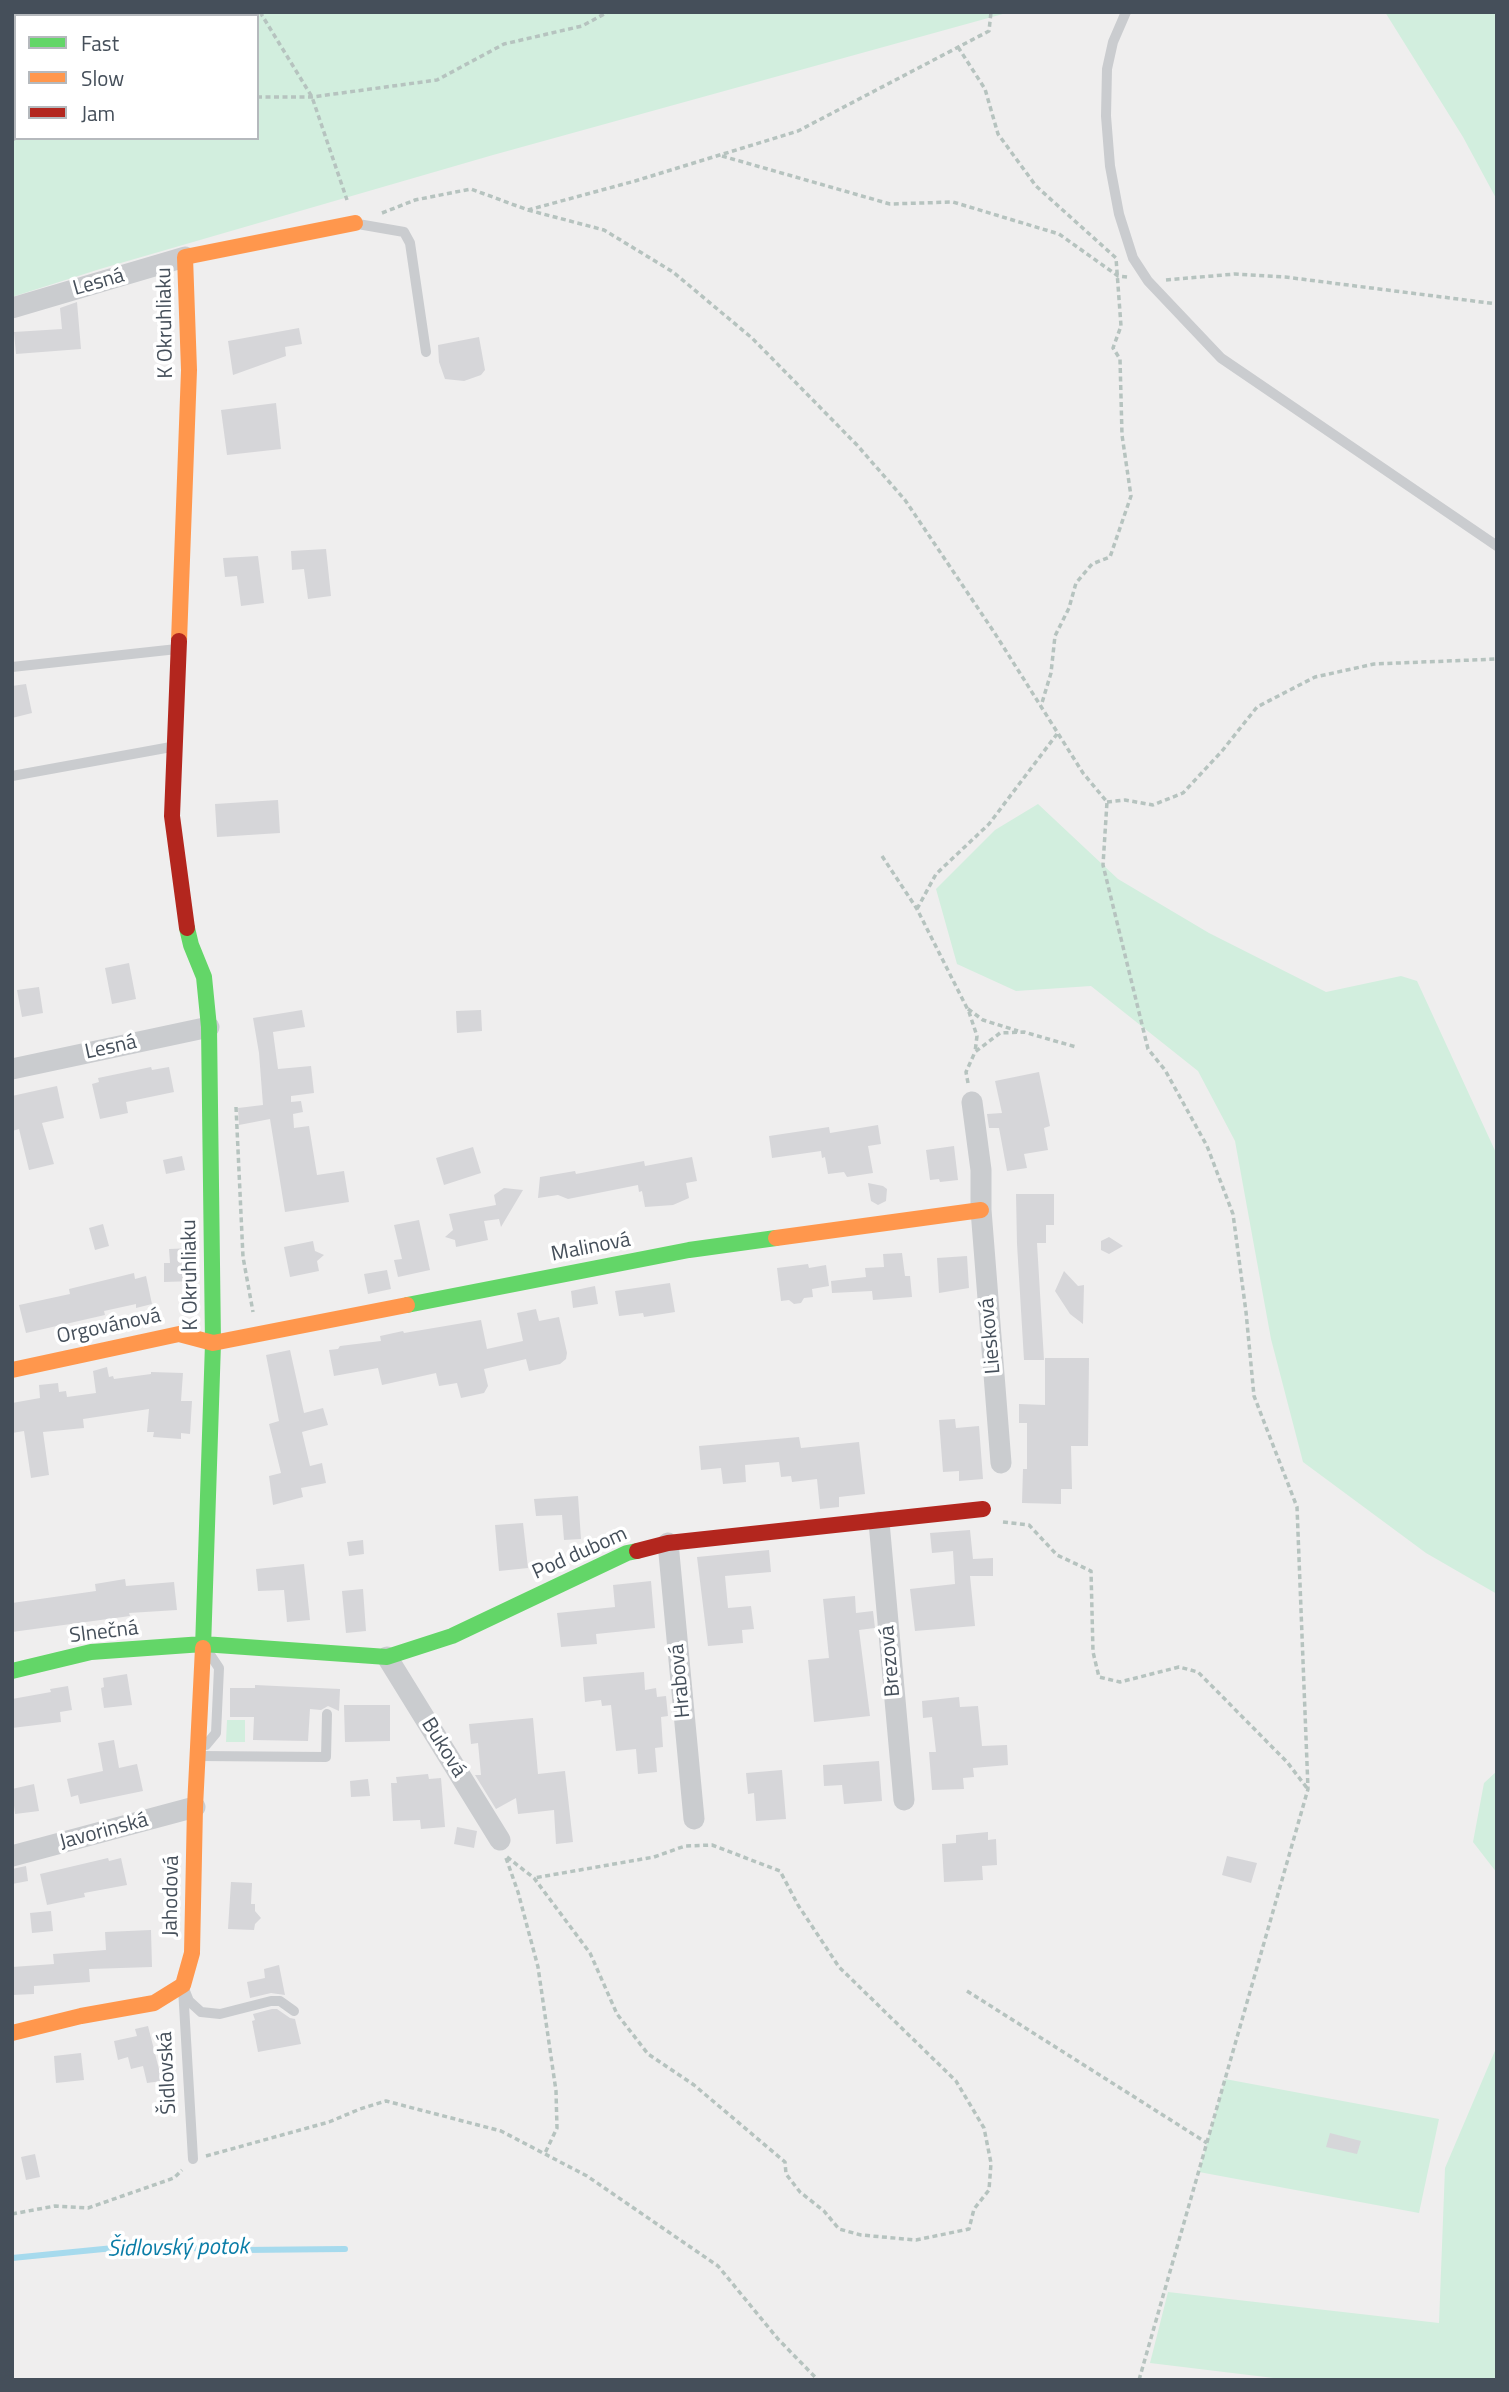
<!DOCTYPE html>
<meta charset="utf-8">
<style>
body{margin:0}
#map{position:relative;width:1509px;height:2392px;overflow:hidden;background:#efeeee;font-family:"Titillium Web",sans-serif}
canvas{display:block}
.frame{position:absolute;inset:0;border:14px solid #454f5a;pointer-events:none}
.legend{position:absolute;left:14px;top:14px;width:245px;height:126px;box-sizing:border-box;background:#fff;border:2px solid #b5b9bd;margin:0;padding:9px 12px;list-style:none;font-size:21px;color:#454f5a}
.legend li{display:flex;align-items:center;gap:14px;height:35px}
.legend b{width:35px;border:2px solid #b5b9bd}
</style>
<div id="map">
<canvas width="1509" height="2392"></canvas>
<div class="frame"></div>
<ul class="legend">
<li><b style="height:9px;background:#63d668"></b>Fast</li>
<li><b style="height:9px;background:#ff974d"></b>Slow</li>
<li><b style="height:9px;background:#b3261e"></b>Jam</li>
</ul>
</div>
<script>
const g = document.querySelector('canvas').getContext('2d');
g.lineJoin = 'round';
function fillPath(path, color) { g.fillStyle = color; g.fill(path, 'evenodd'); }
const toPath = rows => new Path2D(rows.map(r => 'M' + r).join(''));
function strokePath(path, color, width, dash) { g.strokeStyle = color; g.lineWidth = width; g.lineCap = dash ? 'butt' : 'round'; g.setLineDash(dash || []); g.stroke(path); }
function label(font, color, halo, rows, align = 'center') {
  g.font = font + ' "Titillium Web",sans-serif'; g.lineWidth = 7; g.setLineDash([]); g.textBaseline = 'middle'; g.strokeStyle = halo; g.fillStyle = color; for (const [text, x, y, turn = 0] of rows) {
    g.save(); g.translate(x, y); g.rotate((+turn || 0) * Math.PI / 180); g.textAlign = isNaN(turn) ? turn : align; if (halo) g.strokeText(text, 0, 0); g.fillText(text, 0, 0); g.restore();
  }
}
const green = toPath([
 [12,12,1010,12,493,155,100,269,12,297],
 [16,16,257,16,257,138,16,138],
 [1385,12,1497,12,1497,200,1463,137],
 [1038,804,1118,879,1209,933,1326,992,1401,976,1417,981,1497,1155,1497,1594,1426,1553,1303,1462,1271,1339,1235,1141,1198,1071,1091,986,1016,991,957,964,936,889,995,830],
 [227,1720,245,1720,245,1742,226,1742],
 [1497,1771,1497,1873,1473,1842,1484,1783],
 [1497,2046,1497,2380,1290,2380,1150,2363,1168,2292,1439,2323,1445,2168],
 [1225,2079,1439,2119,1419,2213,1199,2172]
]);
const stream = toPath([
 [12,2258,134,2246,243,2250,345,2249]
]);
const building = toPath([
 [77,302,81,349,16,354,14,332,62,329,60,308],
 [299,328,302,344,285,347,286,356,233,375,228,341],
 [479,337,485,370,481,375,464,381,445,379,439,362,438,345],
 [276,403,281,449,227,455,221,410],
 [326,549,331,596,308,599,304,569,292,570,291,551],
 [258,556,264,603,241,606,237,576,225,577,223,558],
 [26,684,32,713,12,718,12,686],
 [278,800,280,833,217,837,215,804],
 [129,963,136,999,112,1004,105,968],
 [39,987,43,1013,22,1017,17,990],
 [302,1010,305,1027,273,1032,278,1069,311,1066,314,1093,291,1096,291,1102,301,1101,303,1112,293,1114,294,1128,309,1126,317,1175,344,1171,349,1202,285,1212,270,1119,239,1125,238,1108,263,1105,259,1053,253,1018],
 [481,1010,482,1031,457,1033,456,1011],
 [151,1067,152,1070,169,1067,174,1092,126,1102,128,1113,100,1119,92,1084,99,1082,98,1078],
 [1039,1072,1050,1126,1044,1128,1048,1150,1024,1154,1027,1168,1007,1171,999,1128,989,1128,987,1114,1002,1113,995,1081],
 [57,1086,64,1118,42,1123,54,1164,29,1170,19,1129,12,1131,12,1096],
 [878,1125,881,1144,868,1146,873,1173,847,1177,844,1172,828,1174,825,1157,822,1158,821,1151,772,1158,769,1136,829,1127,830,1133],
 [954,1146,958,1180,940,1182,939,1179,930,1180,926,1150],
 [473,1147,481,1173,444,1185,436,1158],
 [182,1156,185,1170,166,1174,163,1160],
 [692,1157,697,1181,686,1183,689,1198,673,1205,645,1207,642,1191,639,1192,638,1185,568,1199,558,1195,538,1198,540,1177,575,1171,576,1174,644,1161,645,1166],
 [868,1183,883,1186,887,1189,886,1201,878,1205,871,1201],
 [504,1188,523,1190,501,1227,499,1219,484,1221,488,1240,456,1247,455,1240,445,1237,453,1230,449,1214,496,1205,494,1195],
 [1016,1194,1054,1194,1054,1225,1046,1225,1046,1243,1037,1243,1044,1360,1024,1360,1017,1244],
 [419,1220,430,1270,398,1277,394,1260,402,1259,394,1225],
 [103,1224,109,1246,95,1250,89,1228],
 [1109,1237,1123,1246,1109,1254,1101,1250,1101,1241],
 [313,1241,315,1251,324,1255,317,1261,319,1271,290,1277,284,1247],
 [194,1248,195,1281,164,1282,164,1263,170,1263,169,1249],
 [902,1253,905,1276,910,1276,912,1297,873,1300,872,1291,832,1293,831,1281,866,1277,865,1268,884,1267,883,1254],
 [967,1256,969,1288,939,1293,937,1258],
 [808,1264,809,1268,826,1265,829,1286,812,1289,813,1297,804,1298,801,1303,794,1304,789,1300,781,1301,777,1268],
 [387,1270,391,1289,368,1294,364,1274],
 [1064,1271,1078,1286,1084,1285,1083,1324,1070,1314,1055,1291],
 [134,1273,135,1279,146,1276,152,1304,136,1308,136,1304,104,1311,105,1315,26,1333,19,1305,70,1294,69,1289],
 [670,1283,675,1312,644,1317,643,1313,619,1316,615,1291],
 [595,1286,598,1304,573,1308,571,1291],
 [536,1309,539,1321,559,1317,567,1353,566,1359,560,1364,529,1371,526,1359,484,1369,488,1386,484,1393,461,1398,457,1383,439,1386,436,1373,382,1385,378,1368,334,1376,329,1350,338,1349,340,1346,381,1341,380,1336,403,1331,404,1333,481,1320,487,1349,523,1341,517,1313],
 [290,1350,304,1413,323,1408,328,1425,302,1432,310,1466,322,1463,326,1483,301,1488,303,1497,273,1505,269,1476,281,1473,269,1424,279,1421,266,1355],
 [1045,1358,1089,1358,1088,1446,1071,1446,1072,1489,1061,1489,1061,1504,1022,1503,1023,1469,1027,1469,1027,1423,1019,1423,1019,1404,1045,1405],
 [107,1367,109,1377,113,1376,114,1379,151,1374,151,1372,183,1373,181,1401,192,1401,190,1434,181,1433,181,1439,153,1437,154,1432,147,1432,149,1409,83,1419,84,1428,43,1432,49,1475,31,1478,24,1431,12,1433,12,1403,40,1398,39,1385,58,1383,59,1392,66,1391,67,1397,96,1393,93,1371],
 [955,1419,956,1428,979,1426,983,1479,959,1481,959,1471,943,1472,939,1420],
 [799,1437,801,1448,859,1442,865,1494,839,1497,839,1507,820,1509,817,1479,792,1482,791,1476,781,1477,779,1462,745,1465,746,1482,723,1484,721,1468,701,1470,699,1446],
 [578,1496,581,1539,564,1540,562,1515,536,1516,534,1499],
 [523,1523,528,1568,499,1571,495,1525],
 [970,1530,973,1559,993,1558,993,1576,970,1576,975,1626,915,1631,910,1589,955,1584,953,1551,932,1553,930,1533],
 [363,1540,364,1554,349,1556,347,1542],
 [769,1550,771,1572,725,1576,728,1608,751,1606,754,1629,742,1630,743,1643,708,1646,697,1557],
 [304,1564,310,1620,287,1622,284,1590,258,1591,256,1569],
 [125,1579,126,1586,174,1582,177,1610,129,1613,130,1616,12,1632,12,1603,96,1591,95,1584],
 [651,1581,655,1628,596,1634,597,1644,561,1647,557,1613,615,1607,613,1585],
 [363,1589,366,1631,346,1633,342,1591],
 [855,1596,856,1613,873,1611,875,1628,859,1630,870,1716,814,1722,808,1660,829,1658,823,1599],
 [644,1672,645,1690,656,1688,657,1697,666,1696,668,1716,661,1717,663,1747,655,1748,657,1772,638,1774,636,1749,616,1751,611,1705,602,1706,601,1700,585,1702,583,1677],
 [127,1674,132,1705,104,1708,101,1688,104,1687,103,1678],
 [255,1685,340,1689,339,1711,328,1706,321,1710,310,1709,308,1741,253,1740,254,1717,230,1717,230,1688,255,1688],
 [68,1686,72,1710,60,1712,61,1722,12,1728,12,1699,51,1692,50,1689],
 [959,1697,960,1707,978,1706,982,1746,1007,1745,1008,1765,973,1768,974,1777,963,1778,964,1789,932,1790,929,1752,936,1752,932,1717,923,1718,922,1701],
 [344,1705,390,1705,390,1741,345,1742],
 [533,1718,538,1774,565,1771,573,1842,556,1844,554,1810,518,1814,516,1798,496,1809,475,1775,481,1775,478,1743,471,1744,469,1724],
 [114,1740,119,1768,137,1764,143,1791,80,1804,78,1795,71,1797,67,1779,103,1771,98,1743],
 [879,1761,882,1801,844,1804,842,1785,824,1786,823,1765],
 [782,1770,786,1819,756,1821,754,1793,748,1794,746,1773],
 [428,1774,429,1779,441,1778,445,1827,421,1829,420,1820,393,1821,391,1783,397,1783,396,1777],
 [368,1779,370,1796,351,1797,350,1781],
 [34,1784,39,1811,15,1814,12,1789],
 [457,1827,477,1831,474,1848,454,1844],
 [988,1832,988,1840,996,1839,997,1865,982,1866,983,1880,944,1882,942,1844,956,1843,956,1835],
 [1227,1856,1257,1863,1251,1883,1222,1875],
 [108,1858,109,1861,121,1858,127,1885,84,1893,85,1897,47,1905,40,1874],
 [26,1866,28,1881,12,1884,12,1869],
 [231,1882,252,1883,251,1904,255,1904,255,1911,261,1918,255,1924,254,1930,228,1929],
 [51,1911,53,1931,32,1933,30,1913],
 [151,1930,152,1967,89,1969,90,1982,34,1986,34,1994,12,1995,12,1967,54,1964,53,1954,106,1950,105,1932],
 [279,1965,285,1995,271,1993,250,1998,247,1982,265,1978,264,1969],
 [272,2009,277,2009,290,2018,295,2019,301,2044,258,2052,252,2021,255,2020,253,2014],
 [148,2026,162,2081,147,2083,143,2066,131,2069,128,2057,118,2060,114,2041,137,2036,135,2029],
 [81,2053,84,2080,56,2083,54,2056],
 [1330,2133,1361,2141,1357,2154,1326,2147],
 [35,2154,40,2177,26,2180,21,2157]
]);
const path = toPath([
 [260,12,312,97,347,200],
 [958,47,985,89,998,134,1036,186,1116,258,1121,326,1113,348,1120,359,1122,435,1131,496,1110,557,1092,564,1076,583,1069,608,1055,636,1051,673,1041,706],
 [257,97,312,97,437,80,504,44,582,26,608,12],
 [12,140,16,138],
 [722,156,890,204,953,202,1059,234,1118,276,1127,277],
 [528,210,604,230,673,272,752,338,857,445,905,500,994,632,1083,773,1107,802,1103,865,1148,1049,1165,1070,1207,1146,1233,1214,1246,1312,1254,1396,1297,1507,1308,1789,1139,2380],
 [382,213,415,200,471,189,528,210,635,181,798,131,989,31,991,12],
 [1166,280,1235,274,1285,277,1497,304],
 [1107,802,1125,800,1153,805,1183,793,1222,751,1257,707,1315,677,1374,664,1497,659],
 [882,856,917,909,969,1012,977,1036,975,1052],
 [917,909,936,874,989,824,1057,734],
 [968,1009,983,1020,1018,1031],
 [968,1083,966,1072,975,1052,1000,1033,1024,1032,1076,1047],
 [236,1107,243,1257,253,1312],
 [1003,1522,1029,1525,1057,1555,1091,1571,1093,1652,1099,1677,1120,1682,1179,1667,1198,1672,1287,1762,1307,1788],
 [507,1857,534,1878,590,1953,617,2014,648,2054,694,2085,785,2162,786,2174,800,2192,824,2211,839,2229,861,2235,916,2240,969,2229,974,2209,989,2190,991,2163,984,2128,956,2081,839,1967,798,1905,780,1871,712,1845,685,1846,654,1857,534,1878],
 [506,1858,518,1892,538,1967,556,2091,557,2128,545,2153],
 [967,1991,1207,2143],
 [206,2156,329,2122,360,2109,386,2101,501,2131,587,2176,718,2266,778,2339,818,2380],
 [12,2214,55,2206,88,2208,174,2178,182,2170]
]);
const lane = toPath([
 [1126,12,1113,42,1107,69,1106,116,1110,166,1119,214,1133,258,1148,281,1221,358,1497,546],
 [358,224,404,232,410,243,426,352],
 [12,667,177,649],
 [12,776,171,747],
 [206,1745,216,1733,219,1668,209,1653],
 [200,1756,326,1757,327,1714],
 [183,1988,193,2159],
 [185,1991,189,2001,201,2012,220,2014,271,2001,280,2001,294,2011]
]);
const street = toPath([
 [12,308,185,257],
 [12,1069,209,1027],
 [972,1102,981,1170,981,1210,1001,1463],
 [879,1522,904,1800],
 [668,1543,694,1819],
 [387,1657,500,1840],
 [12,1856,195,1807]
]);
const fast = toPath([
 [187,928,191,945,204,977,209,1027,213,1343,203,1648],
 [407,1305,689,1250,776,1238],
 [12,1671,91,1652,203,1644,387,1657,452,1636,627,1553,637,1551]
]);
const slow = toPath([
 [179,641,189,370,185,257,355,223],
 [776,1238,981,1210],
 [12,1370,179,1334,213,1343,407,1305],
 [12,2033,81,2016,154,2003,183,1985,192,1953,195,1807,203,1648]
]);
const jam = toPath([
 [179,641,172,816,187,928],
 [637,1551,668,1543,983,1509]
]);
const streetNames = [
 ["Lesná",99,283,-16],
 ["K Okruhliaku",166,323,-91],
 ["Lesná",111,1048,-12],
 ["Malinová",591,1248,-11],
 ["K Okruhliaku",191,1275,-91],
 ["Orgovánová",109,1327,-12],
 ["Liesková",991,1336,-95],
 ["Pod dubom",580,1554,-24],
 ["Slnečná",104,1633,-7],
 ["Brezová",891,1661,-95],
 ["Hrabová",681,1681,-95],
 ["Buková",443,1748,58],
 ["Javorinská",104,1832,-15],
 ["Jahodová",172,1896,-89],
 ["Šidlovská",168,2073,-93]
];
const waterNames = [
 ["Šidlovský potok",178,2249,-1]
];
fillPath(green, '#d2eede');
strokePath(stream, '#a6daed', 6);
fillPath(building, '#d6d6d9');
strokePath(path, '#b6c3bf', 3.5, [5, 3.5]);
strokePath(lane, '#cacccf', 10);
strokePath(street, '#cacccf', 21);
strokePath(fast, '#63d668', 16);
strokePath(slow, '#ff974d', 16);
strokePath(jam, '#b3261e', 16);
label('21px', '#454f5a', '#fff', streetNames);
label('italic 23px', '#0b7da7', '#fff', waterNames);
</script>
